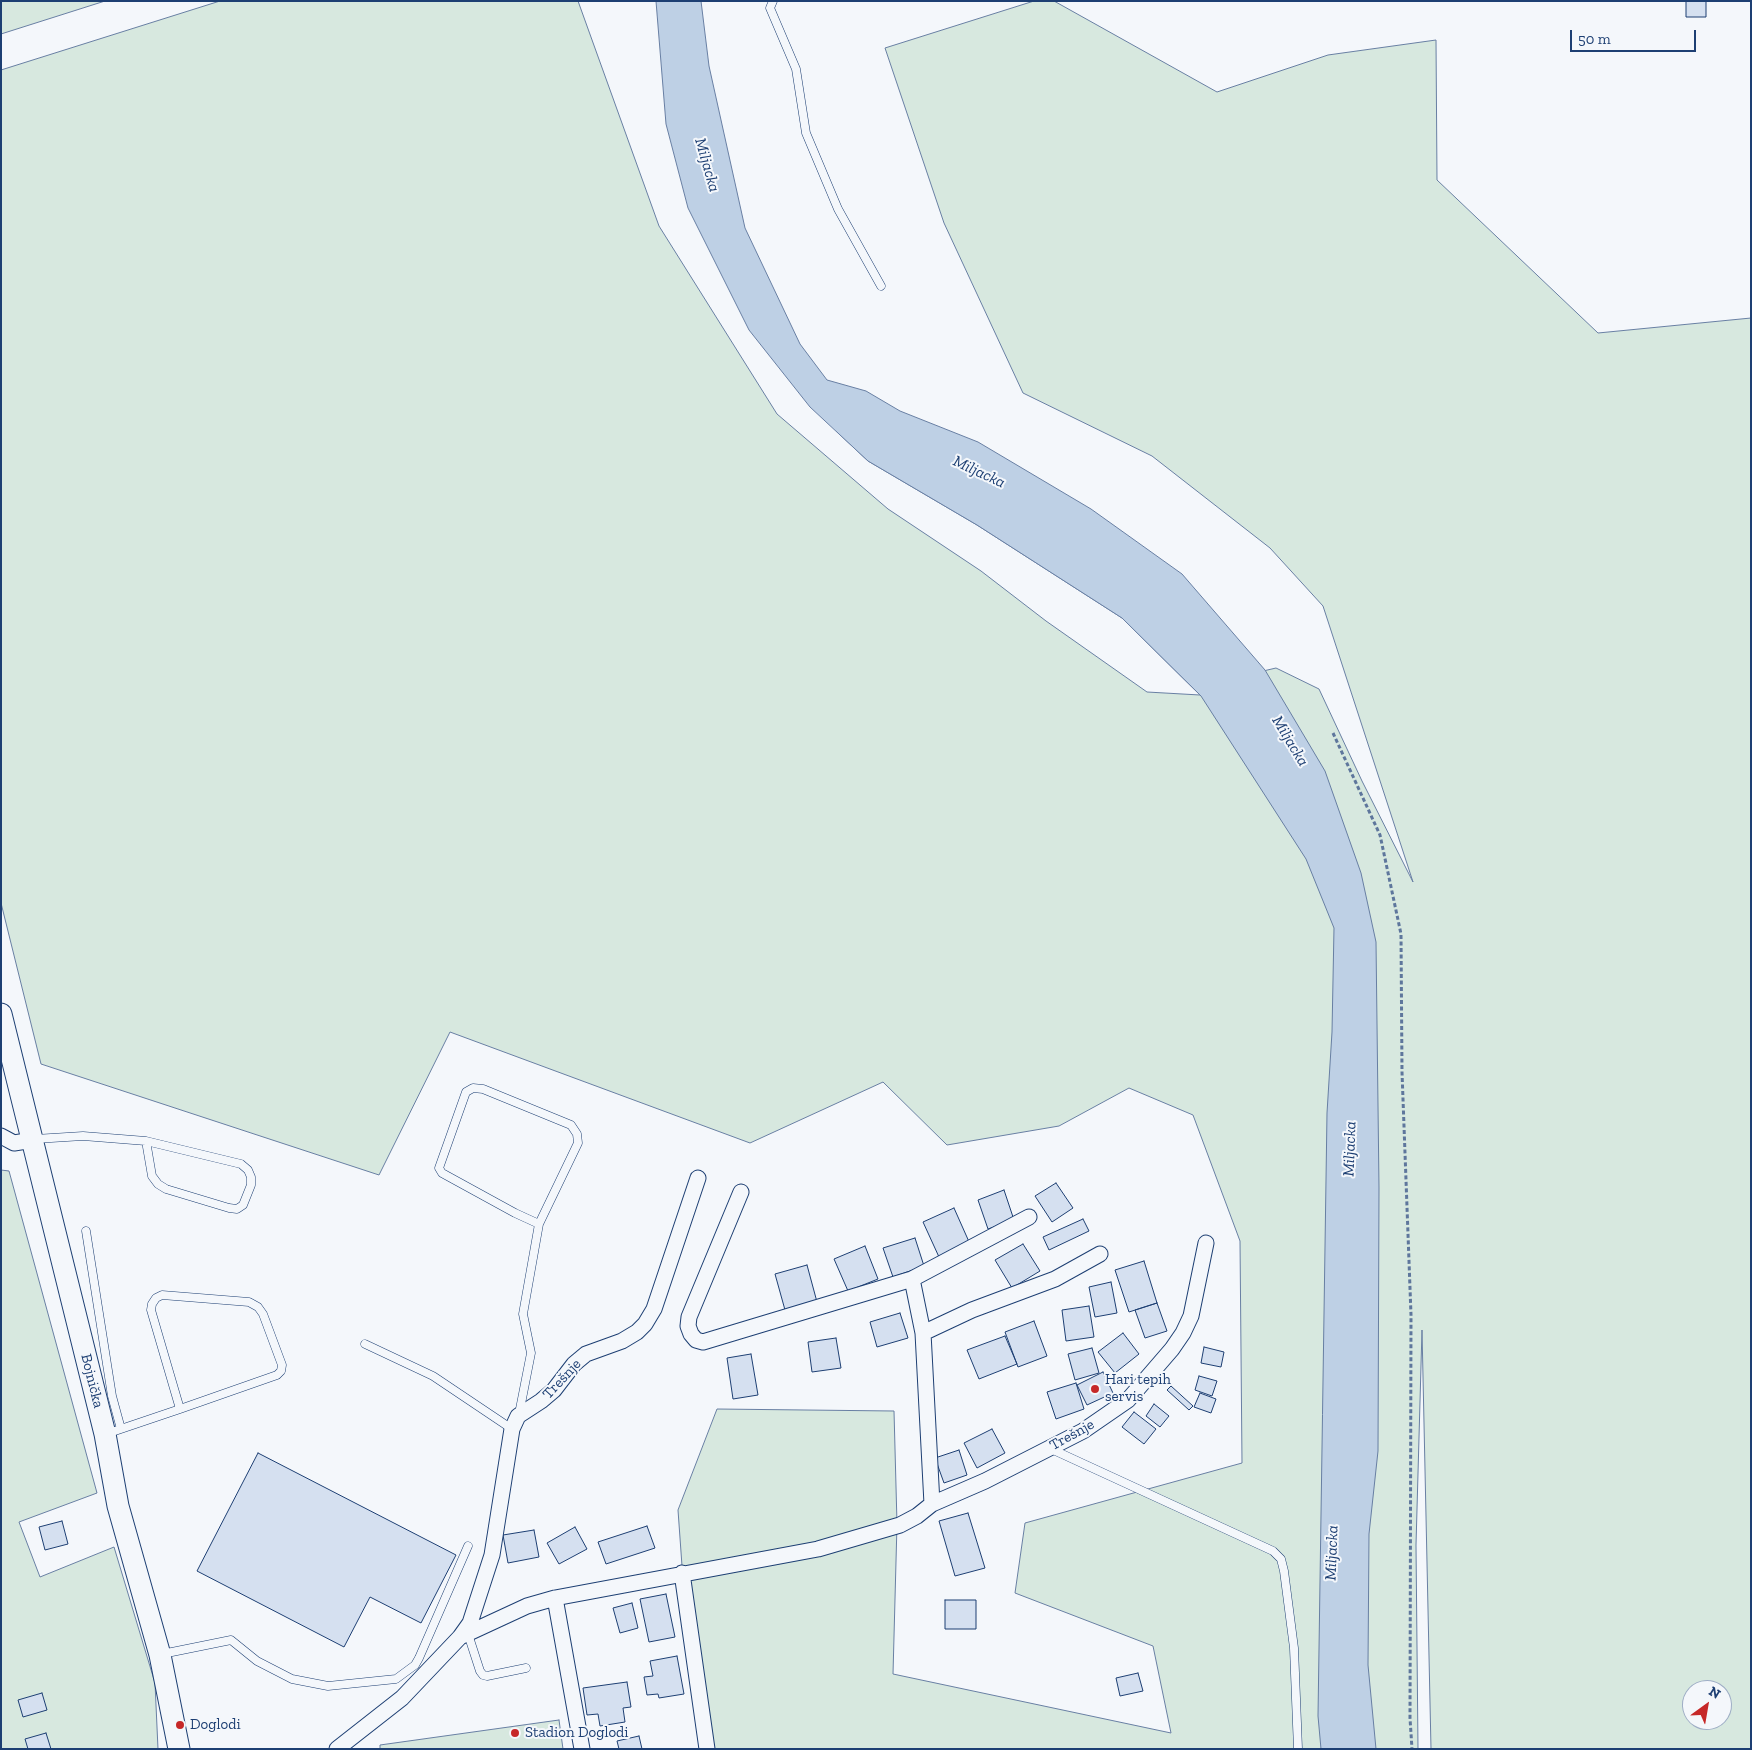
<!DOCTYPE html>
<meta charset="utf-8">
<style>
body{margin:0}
#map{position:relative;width:1752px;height:1750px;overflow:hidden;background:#f4f7fb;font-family:"Zilla Slab",serif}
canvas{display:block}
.frame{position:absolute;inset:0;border:2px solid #1d3f73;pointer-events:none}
.north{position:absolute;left:1682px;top:1680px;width:50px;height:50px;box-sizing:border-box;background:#f4f7fb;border:1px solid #9eadc5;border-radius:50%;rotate:32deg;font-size:14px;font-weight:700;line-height:20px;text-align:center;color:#1d3f73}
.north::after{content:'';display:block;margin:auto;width:18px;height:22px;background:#c62828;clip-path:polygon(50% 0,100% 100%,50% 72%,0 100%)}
.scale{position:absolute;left:1570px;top:30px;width:126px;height:22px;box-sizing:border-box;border:2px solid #1d3f73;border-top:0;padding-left:6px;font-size:15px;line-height:18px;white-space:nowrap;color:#1d3f73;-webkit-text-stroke:4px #f4f7fb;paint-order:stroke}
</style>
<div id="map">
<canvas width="1752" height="1750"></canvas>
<div class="frame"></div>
<div class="north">N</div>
<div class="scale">50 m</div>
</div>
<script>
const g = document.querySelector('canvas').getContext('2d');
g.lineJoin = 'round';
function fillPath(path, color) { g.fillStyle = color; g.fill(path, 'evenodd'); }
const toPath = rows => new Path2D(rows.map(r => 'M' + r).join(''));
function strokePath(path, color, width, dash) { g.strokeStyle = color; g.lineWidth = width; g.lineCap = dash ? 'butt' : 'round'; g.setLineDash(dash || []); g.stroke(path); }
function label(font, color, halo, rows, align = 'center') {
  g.font = font + ' "Zilla Slab",serif'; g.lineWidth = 4; g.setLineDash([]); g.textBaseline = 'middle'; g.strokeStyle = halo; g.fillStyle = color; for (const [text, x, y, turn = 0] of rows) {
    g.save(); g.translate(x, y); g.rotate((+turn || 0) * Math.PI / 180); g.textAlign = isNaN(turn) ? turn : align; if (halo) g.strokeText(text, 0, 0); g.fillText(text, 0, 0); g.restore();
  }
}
const green = toPath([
 [1,1,105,1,1,34,1,1],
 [220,1,578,1,659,226,777,414,888,509,981,571,1046,621,1147,692,1200,695,1122,618,977,525,868,461,836,431,1229,679,1276,668,1319,689,1362,781,1413,882,1323,606,1270,548,1152,456,1023,393,944,223,885,48,1034,1,1054,1,1217,92,1328,55,1436,40,1437,180,1598,333,1751,318,1751,1749,1431,1749,1422,1330,1416,1545,1418,1749,714,1749,682,1566,678,1510,717,1409,894,1411,897,1524,893,1674,1171,1733,1153,1646,1015,1593,1025,1523,1242,1463,1240,1241,1193,1115,1129,1088,1059,1126,947,1145,883,1082,750,1143,450,1032,379,1175,41,1064,1,903,1,70,220,1],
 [1692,1690,1722,1690,1722,1720,1692,1720,1692,1690],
 [1,1170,9,1171,97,1493,19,1522,40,1577,114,1547,155,1683,158,1749,1,1749,1,1170],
 [559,1720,563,1749,380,1749,380,1745,559,1720]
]);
const water = toPath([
 [656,1,701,1,709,66,745,228,800,344,827,380,866,391,900,411,978,442,1091,509,1182,574,1265,670,1325,771,1361,873,1376,942,1379,1188,1378,1451,1369,1534,1368,1665,1376,1749,1321,1749,1318,1716,1327,1113,1332,1032,1334,928,1306,859,1201,696,1122,618,977,525,868,461,810,407,749,330,688,208,666,124,656,1]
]);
const building = toPath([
 [1686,1,1706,1,1706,17,1686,17,1686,1],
 [1056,1183,1073,1208,1052,1222,1035,1196,1056,1183],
 [1004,1190,1014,1220,988,1229,978,1200,1004,1190],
 [954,1208,970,1244,939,1257,923,1222,954,1208],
 [1083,1219,1089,1231,1049,1250,1043,1237,1083,1219],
 [915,1238,924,1266,893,1277,883,1248,915,1238],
 [1023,1244,1040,1271,1012,1288,995,1260,1023,1244],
 [865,1246,878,1279,848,1291,834,1259,865,1246],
 [1144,1261,1157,1303,1129,1312,1115,1270,1144,1261],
 [807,1265,817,1302,785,1310,775,1274,807,1265],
 [1111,1282,1117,1313,1095,1317,1089,1287,1111,1282],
 [1157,1303,1167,1331,1145,1338,1135,1310,1157,1303],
 [1089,1306,1094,1337,1066,1341,1062,1310,1089,1306],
 [900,1313,908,1338,877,1347,870,1322,900,1313],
 [1034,1321,1047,1356,1018,1367,1005,1332,1034,1321],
 [1123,1333,1139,1354,1115,1373,1098,1352,1123,1333],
 [1005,1336,1017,1364,979,1379,967,1350,1005,1336],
 [836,1338,841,1368,812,1372,808,1342,836,1338],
 [1204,1347,1224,1352,1221,1367,1201,1363,1204,1347],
 [1092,1348,1099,1373,1075,1380,1068,1354,1092,1348],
 [751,1354,758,1395,733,1399,727,1358,751,1354],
 [1103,1372,1113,1393,1087,1405,1077,1385,1103,1372],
 [1199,1376,1217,1381,1212,1396,1195,1390,1199,1376],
 [1076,1383,1084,1409,1056,1419,1047,1392,1076,1383],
 [1171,1386,1193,1406,1189,1410,1167,1390,1171,1386],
 [1200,1393,1216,1399,1211,1413,1194,1407,1200,1393],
 [1154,1404,1169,1416,1160,1427,1146,1416,1154,1404],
 [1134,1412,1156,1429,1144,1444,1122,1427,1134,1412],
 [992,1429,1005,1453,977,1468,964,1443,992,1429],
 [959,1450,967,1475,944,1483,935,1458,959,1450],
 [258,1453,456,1555,421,1623,370,1597,344,1647,197,1571,258,1453],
 [968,1513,985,1568,955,1576,939,1521,968,1513],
 [62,1521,68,1544,45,1550,39,1527,62,1521],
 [647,1526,655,1548,606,1564,598,1542,647,1526],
 [575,1527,587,1549,559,1564,547,1543,575,1527],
 [534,1530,539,1557,508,1563,503,1535,534,1530],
 [666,1594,675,1637,649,1642,640,1599,666,1594],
 [945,1600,976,1600,976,1629,945,1629,945,1600],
 [632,1603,638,1628,620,1633,613,1608,632,1603],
 [677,1656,684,1694,659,1698,658,1694,647,1695,644,1677,653,1676,650,1661,677,1656],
 [1138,1673,1143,1691,1120,1696,1116,1678,1138,1673],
 [627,1682,631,1707,623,1708,625,1722,600,1726,598,1714,587,1715,583,1688,627,1682],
 [42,1693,47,1710,23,1717,18,1700,42,1693],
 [46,1733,51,1749,28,1749,25,1739,46,1733],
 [639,1736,642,1749,619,1749,617,1741,639,1736]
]);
const path = toPath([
 [1333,733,1380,835,1401,934,1402,1072,1411,1315,1410,1718,1412,1749]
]);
const service = toPath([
 [773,1,770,8,796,69,806,133,838,209,881,286],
 [35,1139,83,1136,146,1141,241,1164,248,1170,251,1177,251,1185,243,1205,237,1209,229,1208,166,1189,158,1184,152,1176,146,1141],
 [86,1231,112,1396,121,1429],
 [365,1344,433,1376,512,1429],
 [519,1414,531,1353,523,1314,539,1224,578,1143,577,1134,571,1125,483,1089,473,1088,466,1092,439,1168,442,1173,515,1213,539,1224],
 [106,1434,180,1409,277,1375,281,1371,282,1365,263,1314,258,1307,249,1302,162,1295,156,1298,152,1304,151,1310,180,1409],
 [1049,1448,1273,1551,1281,1559,1284,1571,1294,1648,1298,1749],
 [468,1634,480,1671,483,1675,487,1676,526,1668],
 [162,1654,231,1640,257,1661,292,1679,328,1686,396,1679,415,1665,419,1658,468,1546]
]);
const minor = toPath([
 [1,1136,14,1143,33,1140],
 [741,1192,689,1317,688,1326,691,1334,696,1340,703,1342,912,1279,923,1333,932,1504],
 [912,1279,1029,1217],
 [923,1333,972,1310,1055,1279,1100,1254],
 [682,1573,707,1749],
 [555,1598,582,1749],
 [460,1637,527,1606,555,1598,818,1549,900,1525,917,1516,932,1504,985,1481,1083,1431,1128,1400,1172,1349,1183,1333,1191,1316,1206,1243],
 [337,1749,402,1698,460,1637,470,1623,492,1555,512,1429,518,1416,541,1401,554,1390,574,1364,586,1354,622,1341,637,1332,645,1324,654,1309,698,1178]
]);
const secondary = toPath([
 [1,1014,105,1434,118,1506,160,1655,179,1749]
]);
const markers = [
 [1095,1389,5,"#c62828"],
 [180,1725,5,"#c62828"],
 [515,1733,5,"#c62828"]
];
const streetNames = [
 ["Trešnje",562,1379,-47],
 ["Bojnička",92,1381,76],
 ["Trešnje",1072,1435,-29]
];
const poiNames = [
 ["Hari tepih",1105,1380],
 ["servis",1105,1397],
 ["Doglodi",190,1725],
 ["Stadion Doglodi",525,1733]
];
const waterNames = [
 ["Miljacka",707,165,74],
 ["Miljacka",979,472,25],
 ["Miljacka",1290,741,59],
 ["Miljacka",1350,1149,-88],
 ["Miljacka",1332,1553,-88]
];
fillPath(green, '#d7e8df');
strokePath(green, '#687fa3', 1);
fillPath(water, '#bed0e5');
strokePath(water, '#687fa3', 1);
fillPath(building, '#d5e0f0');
strokePath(building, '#1d3f73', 1);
strokePath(service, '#1d3f73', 9);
strokePath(minor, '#1d3f73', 17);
strokePath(secondary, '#1d3f73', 23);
strokePath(path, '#5e769c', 3, [4, 2.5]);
strokePath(service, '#f4f7fb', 8);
strokePath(minor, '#f4f7fb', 15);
strokePath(secondary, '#f4f7fb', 21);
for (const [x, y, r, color] of markers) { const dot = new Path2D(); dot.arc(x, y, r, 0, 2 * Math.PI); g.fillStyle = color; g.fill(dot); strokePath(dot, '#f4f7fb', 2); }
label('15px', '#1d3f73', '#f4f7fb', streetNames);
label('15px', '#1d3f73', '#f4f7fb', poiNames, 'left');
label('italic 16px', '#1d3f73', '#f4f7fb', waterNames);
</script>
